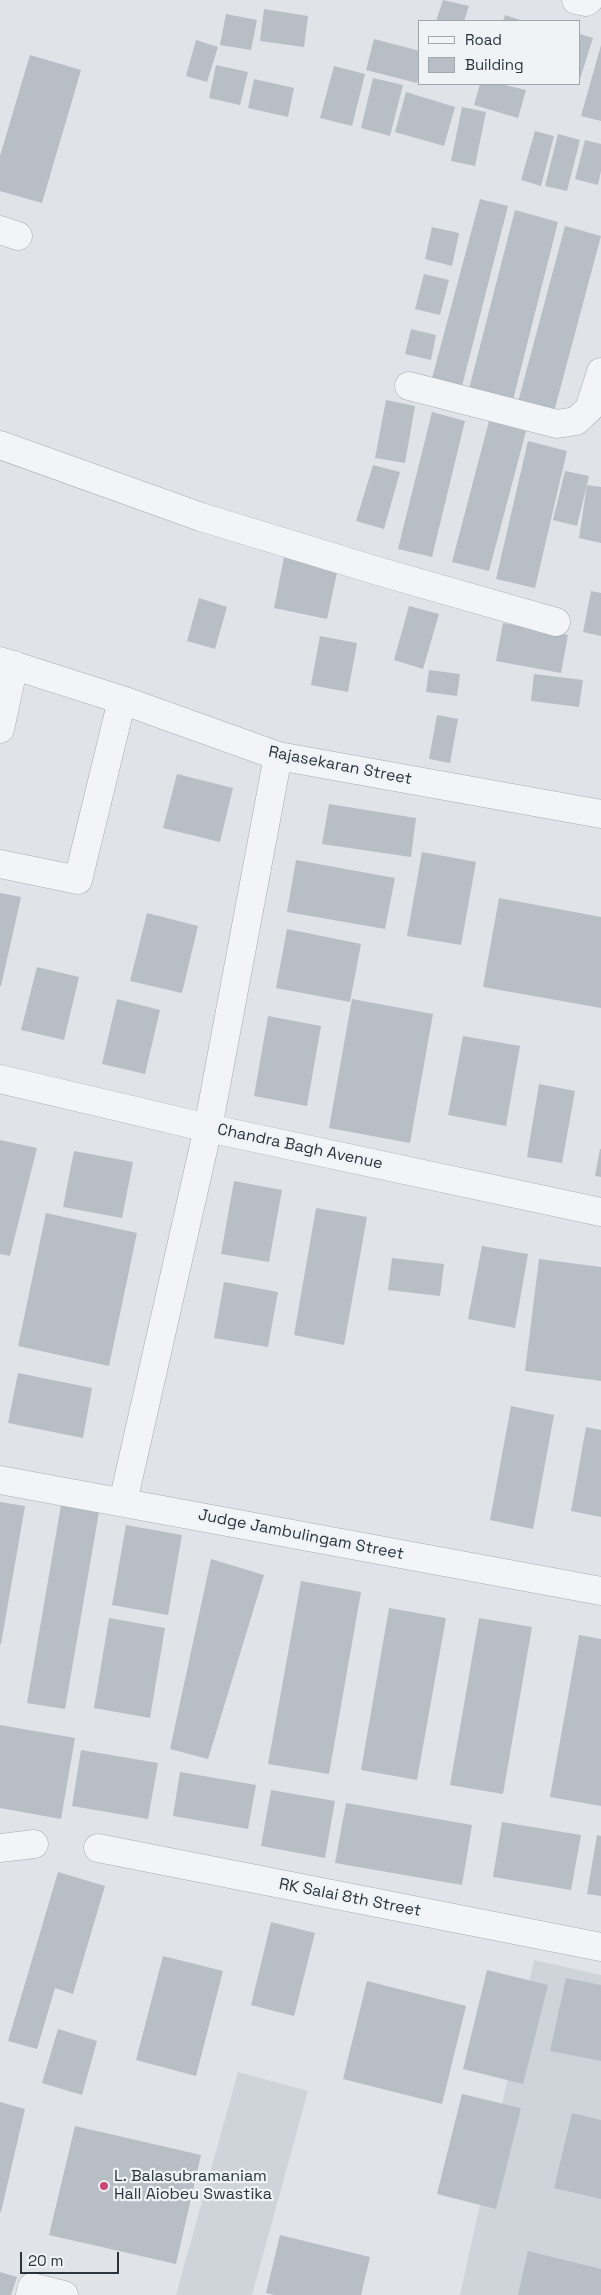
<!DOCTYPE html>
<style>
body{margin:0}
#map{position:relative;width:601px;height:2295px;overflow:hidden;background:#e0e4e8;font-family:"Space Grotesk",sans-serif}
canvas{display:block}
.legend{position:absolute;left:418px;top:20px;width:162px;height:65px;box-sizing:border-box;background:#eff3f6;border:1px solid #a0a7ad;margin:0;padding:6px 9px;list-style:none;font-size:15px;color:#29343f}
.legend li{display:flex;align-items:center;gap:10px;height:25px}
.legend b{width:25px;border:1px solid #a0a7ad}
.scale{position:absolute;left:20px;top:2252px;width:99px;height:22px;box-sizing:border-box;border:2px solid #29343f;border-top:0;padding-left:6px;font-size:15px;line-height:18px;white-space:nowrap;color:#29343f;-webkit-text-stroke:4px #eff3f6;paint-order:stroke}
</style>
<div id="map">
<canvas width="601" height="2295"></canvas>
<ul class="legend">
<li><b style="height:6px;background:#f2f4f7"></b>Road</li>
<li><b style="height:14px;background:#b7bec5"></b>Building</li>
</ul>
<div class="scale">20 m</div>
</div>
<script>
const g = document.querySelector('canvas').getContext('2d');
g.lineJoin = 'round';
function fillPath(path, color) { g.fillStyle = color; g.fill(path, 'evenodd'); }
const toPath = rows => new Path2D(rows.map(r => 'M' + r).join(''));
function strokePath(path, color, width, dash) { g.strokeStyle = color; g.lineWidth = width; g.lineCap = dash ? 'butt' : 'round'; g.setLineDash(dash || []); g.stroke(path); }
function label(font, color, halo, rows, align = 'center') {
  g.font = font + ' "Space Grotesk",sans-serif'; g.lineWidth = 4.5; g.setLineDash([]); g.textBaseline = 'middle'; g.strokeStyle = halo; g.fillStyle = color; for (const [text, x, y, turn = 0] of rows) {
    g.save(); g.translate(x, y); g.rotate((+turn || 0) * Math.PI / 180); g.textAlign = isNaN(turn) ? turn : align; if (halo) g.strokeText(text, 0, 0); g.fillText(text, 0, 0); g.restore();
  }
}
const built = toPath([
 [534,1960,601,1975,601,2295,460,2295],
 [238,2072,308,2091,252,2295,176,2295]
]);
const building = toPath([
 [443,0,469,6,464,21,436,21],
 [264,9,308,16,304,47,260,41],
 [226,14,257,20,251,50,220,45],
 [505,15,523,21,503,21],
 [580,34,593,38,580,79],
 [374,39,420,51,420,73,417,83,366,70],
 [196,40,218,47,207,82,186,76],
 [601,45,601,121,581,116],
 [30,55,81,70,42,203,0,191,0,156],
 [216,65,248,72,240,105,209,98],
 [334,66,365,74,352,126,320,118],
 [373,78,403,85,390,136,361,128],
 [254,79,294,88,288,117,248,108],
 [480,84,501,84,526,90,518,118,474,105],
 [406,92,455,107,444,146,395,132],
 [462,107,486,112,475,166,451,161],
 [535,131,554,136,541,186,521,180],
 [558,134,580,140,567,191,545,186],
 [585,140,601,144,601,171,598,185,575,179],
 [480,199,508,206,461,390,431,382],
 [515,210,558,222,513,400,469,389],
 [565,226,601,236,554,412,518,402],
 [432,227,459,233,452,266,425,259],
 [424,274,449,280,440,315,415,309],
 [411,329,436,335,431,360,405,354],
 [386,400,415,406,405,463,375,458],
 [432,412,465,421,432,557,398,549],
 [489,421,526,431,489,571,452,562],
 [528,441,567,451,535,588,496,579],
 [373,465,400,472,384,529,356,521],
 [565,471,589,476,577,526,553,520],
 [587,485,601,487,601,543,579,538],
 [284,557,338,568,327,619,274,608],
 [591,591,601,593,601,636,583,632],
 [199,598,227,607,215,649,187,641],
 [409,606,439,614,423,669,394,660],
 [503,623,568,635,561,673,496,661],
 [320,636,357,643,348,692,311,685],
 [429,670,460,674,457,696,426,692],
 [534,674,583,680,579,707,531,701],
 [437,715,458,719,450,763,429,759],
 [177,774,233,788,220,842,163,828],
 [329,804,416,818,411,857,322,844],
 [422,852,476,862,461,945,407,936],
 [296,860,395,878,385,929,287,912],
 [0,893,21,897,1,986,0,986],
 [499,898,601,917,601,1008,483,987],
 [147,913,198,926,182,993,130,981],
 [287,929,361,944,350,1002,276,988],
 [37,967,79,977,64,1040,21,1030],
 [117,999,160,1010,145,1074,102,1064],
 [352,999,433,1014,410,1143,329,1128],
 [268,1016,321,1026,307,1106,254,1096],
 [463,1036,520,1046,506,1126,448,1115],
 [539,1084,575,1091,562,1163,527,1157],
 [0,1140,37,1148,10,1256,0,1254],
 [600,1149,601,1149,601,1177,595,1176],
 [74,1151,133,1162,122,1218,63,1207],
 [234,1181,282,1190,269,1262,221,1254],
 [316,1208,367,1217,344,1345,294,1335],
 [46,1213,137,1233,109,1366,18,1346],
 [482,1246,528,1254,515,1328,468,1319],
 [392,1258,444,1264,440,1296,388,1290],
 [539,1259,601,1267,601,1381,525,1371],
 [224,1282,278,1292,268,1347,214,1338],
 [18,1373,92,1388,83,1438,8,1423],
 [511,1406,554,1415,533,1529,490,1520],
 [586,1427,601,1430,601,1517,571,1511],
 [0,1502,25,1506,1,1644,0,1644],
 [61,1505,99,1512,65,1709,27,1703],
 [126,1525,182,1535,168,1615,112,1605],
 [211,1559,264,1575,208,1759,170,1749],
 [301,1581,361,1592,329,1774,268,1764],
 [389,1608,446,1618,417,1780,361,1770],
 [109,1618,165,1628,150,1718,94,1708],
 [479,1618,532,1627,503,1794,450,1785],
 [579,1635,601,1639,601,1806,550,1797],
 [0,1725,75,1738,61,1819,0,1808],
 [81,1750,158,1763,148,1819,72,1806],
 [180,1772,256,1785,248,1829,173,1816],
 [271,1790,335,1801,325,1858,261,1846],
 [346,1803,472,1825,462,1885,335,1863],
 [502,1822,581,1835,571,1890,493,1877],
 [597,1835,601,1836,601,1896,587,1894],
 [58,1872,105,1886,73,1994,55,1988,37,2049,8,2041],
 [271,1922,315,1933,294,2016,251,2005],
 [163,1956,223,1971,196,2076,136,2060],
 [487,1970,548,1985,523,2084,463,2069],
 [566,1978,601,1985,601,2061,550,2051],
 [367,1981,466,2006,442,2104,343,2079],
 [58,2029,97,2041,82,2095,42,2083],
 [462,2094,521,2108,496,2209,437,2194],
 [0,2102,25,2109,1,2212,0,2212],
 [572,2113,601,2120,601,2199,554,2188],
 [75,2126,201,2155,176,2264,49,2235],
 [280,2235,370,2257,361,2295,274,2295,266,2293],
 [528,2251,601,2269,601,2295,518,2295],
 [0,2272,17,2277,11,2295,0,2295]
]);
const street = toPath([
 [576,0,586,2,589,0],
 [0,230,18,236],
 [409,386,557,424,576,421,589,409,601,372],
 [0,445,201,517,381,572,556,622],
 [0,661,122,700,278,756,601,814],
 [0,729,14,665],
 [0,864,78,880,122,700],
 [0,1079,208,1128,601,1212],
 [0,1480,601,1591],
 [123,1502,208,1128,278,756],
 [0,1848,34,1844],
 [98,1848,601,1947],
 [30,2295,32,2287,64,2295]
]);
const markers = [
 [104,2186,5,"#c84971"]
];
const streetNames = [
 ["Rajasekaran Street",340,766,11],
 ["Chandra Bagh Avenue",300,1147,12],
 ["Judge Jambulingam Street",301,1535,11],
 ["RK Salai 8th Street",350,1898,11]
];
const poiNames = [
 ["L. Balasubramaniam",114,2177],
 ["Hall Aiobeu Swastika",114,2195]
];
fillPath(built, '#ced4da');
fillPath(building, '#b7bec5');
strokePath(street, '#a5acb2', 29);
strokePath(street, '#f2f4f7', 28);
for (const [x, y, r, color] of markers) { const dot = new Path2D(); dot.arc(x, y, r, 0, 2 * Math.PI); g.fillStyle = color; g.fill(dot); strokePath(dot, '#eff3f6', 2); }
label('16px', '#29343f', '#eff3f6', streetNames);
label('16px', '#29343f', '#eff3f6', poiNames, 'left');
</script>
